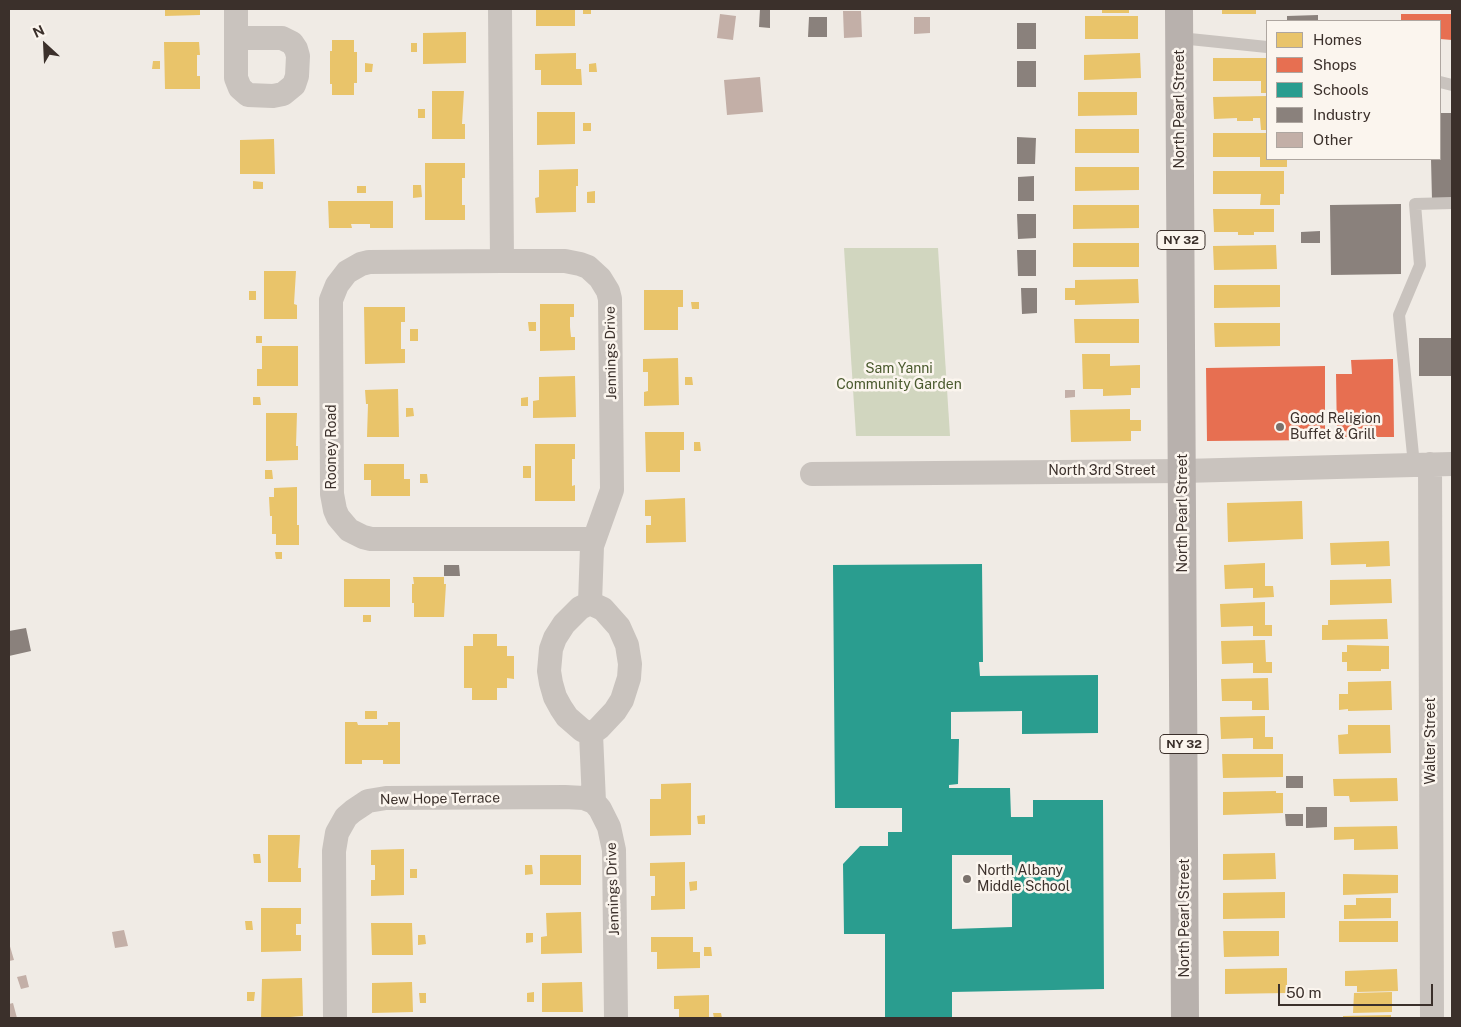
<!DOCTYPE html>
<style>
body{margin:0}
#map{position:relative;width:1461px;height:1027px;overflow:hidden;background:#f0ebe5;font-family:"Public Sans",sans-serif}
canvas{display:block}
.frame{position:absolute;inset:0;border:10px solid #3b302b;pointer-events:none}
.legend{position:absolute;left:1266px;top:20px;width:175px;height:140px;box-sizing:border-box;background:#fbf5ee;border:1px solid #aea6a0;margin:0;padding:6px 9px;list-style:none;font-size:15px;color:#3b302b}
.legend li{display:flex;align-items:center;gap:10px;height:25px}
.legend b{width:25px;border:1px solid #aea6a0}
.north{position:absolute;left:20px;top:20px;width:50px;height:50px;-webkit-text-stroke:4px #fbf5ee;paint-order:stroke;rotate:335deg;font-size:14px;font-weight:700;line-height:20px;text-align:center;color:#3b302b}
.north::after{content:'';display:block;margin:auto;width:18px;height:22px;background:#3b302b;clip-path:polygon(50% 0,100% 100%,50% 72%,0 100%)}
.scale{position:absolute;left:1278px;top:984px;width:155px;height:22px;box-sizing:border-box;border:2px solid #3b302b;border-top:0;padding-left:6px;font-size:15px;line-height:18px;white-space:nowrap;color:#3b302b;-webkit-text-stroke:4px #fbf5ee;paint-order:stroke}
</style>
<div id="map">
<canvas width="1461" height="1027"></canvas>
<div class="frame"></div>
<ul class="legend">
<li><b style="height:14px;background:#e9c46a"></b>Homes</li>
<li><b style="height:14px;background:#e76f51"></b>Shops</li>
<li><b style="height:14px;background:#2a9d8f"></b>Schools</li>
<li><b style="height:14px;background:#8a817c"></b>Industry</li>
<li><b style="height:14px;background:#c3afa7"></b>Other</li>
</ul>
<div class="north">N</div>
<div class="scale">50 m</div>
</div>
<script>
const g = document.querySelector('canvas').getContext('2d');
g.lineJoin = 'round';
function fillPath(path, color) { g.fillStyle = color; g.fill(path, 'evenodd'); }
const toPath = rows => new Path2D(rows.map(r => 'M' + r).join(''));
function strokePath(path, color, width, dash) { g.strokeStyle = color; g.lineWidth = width; g.lineCap = dash ? 'butt' : 'round'; g.setLineDash(dash || []); g.stroke(path); }
function label(font, color, halo, rows, align = 'center') {
  g.font = font + ' "Public Sans",sans-serif'; g.lineWidth = 5; g.setLineDash([]); g.textBaseline = 'middle'; g.strokeStyle = halo; g.fillStyle = color; for (const [text, x, y, turn = 0] of rows) {
    g.save(); g.translate(x, y); g.rotate((+turn || 0) * Math.PI / 180); g.textAlign = isNaN(turn) ? turn : align; if (halo) g.strokeText(text, 0, 0); g.fillText(text, 0, 0); g.restore();
  }
}
const green = toPath([
 [844,248,938,248,950,436,856,436]
]);
const homes = toPath([
 [165,9,200,9,200,15,165,16],
 [536,9,575,9,575,26,536,26],
 [583,9,591,9,591,14,583,14],
 [1102,9,1129,9,1129,13,1102,13],
 [1222,9,1256,9,1256,14,1222,14],
 [1085,16,1138,16,1138,39,1085,39],
 [466,32,466,63,423,64,423,33],
 [332,40,354,40,354,52,357,52,357,83,354,83,354,95,332,95,332,84,330,84,330,51,332,51],
 [164,42,199,42,200,55,197,55,197,76,200,76,200,89,165,89],
 [411,43,417,43,417,52,411,52],
 [576,53,576,69,581,69,582,85,541,85,541,70,535,70,535,54],
 [1140,53,1141,78,1084,80,1084,55],
 [1213,58,1267,58,1267,93,1261,93,1261,81,1213,81],
 [153,61,160,61,160,69,152,69],
 [365,63,373,64,372,72,365,72],
 [596,63,597,72,589,72,589,64],
 [432,91,464,91,462,124,465,124,465,139,432,139],
 [1078,92,1137,92,1137,115,1078,116],
 [1267,96,1267,130,1261,130,1260,118,1253,118,1253,121,1237,121,1237,118,1214,119,1213,97],
 [418,109,425,109,425,118,418,118],
 [537,112,575,112,575,144,537,145],
 [583,123,591,123,591,131,583,131],
 [1075,129,1139,129,1139,153,1075,153],
 [1213,133,1267,133,1267,159,1287,159,1287,167,1260,167,1260,157,1213,157],
 [274,139,275,174,240,174,240,140],
 [425,163,465,163,465,178,462,178,462,205,465,205,465,220,425,220],
 [1075,167,1139,167,1139,190,1075,191],
 [578,169,578,186,576,186,576,212,536,213,535,198,539,197,539,170],
 [1213,171,1284,171,1284,194,1280,194,1280,205,1260,205,1261,194,1213,194],
 [253,181,263,182,263,189,253,189],
 [413,185,421,185,422,197,413,198],
 [357,186,366,186,366,193,357,193],
 [595,191,595,203,587,203,587,192],
 [328,201,393,201,393,228,370,228,370,224,351,224,352,228,329,228],
 [1073,205,1139,205,1139,228,1073,229],
 [1213,209,1274,209,1274,232,1254,232,1254,235,1238,235,1238,232,1214,232],
 [1073,243,1139,243,1139,267,1073,267],
 [1276,245,1277,269,1214,270,1213,246],
 [264,271,296,271,294,304,297,305,297,319,264,319],
 [1138,279,1139,303,1075,305,1075,300,1065,300,1065,288,1075,288,1075,280],
 [1214,285,1280,285,1280,307,1214,308],
 [644,290,683,290,683,307,678,307,678,330,644,330],
 [249,291,256,291,256,300,249,300],
 [691,302,699,302,699,309,692,309],
 [540,304,574,304,574,317,570,317,570,327,571,337,575,337,575,350,540,351],
 [364,307,405,307,405,322,401,322,401,349,405,349,405,363,365,364],
 [1074,319,1139,319,1139,343,1075,343],
 [528,322,536,322,536,331,529,331],
 [1214,323,1280,323,1280,346,1215,347],
 [410,329,418,329,418,341,410,341],
 [256,336,262,336,262,343,256,343],
 [262,346,298,346,298,386,257,386,257,369,262,369],
 [1082,354,1110,354,1110,366,1140,365,1140,388,1131,388,1131,395,1103,396,1103,389,1083,389],
 [678,358,679,405,644,406,644,392,648,391,648,372,643,372,643,359],
 [575,376,576,417,533,418,533,401,539,400,539,377],
 [685,377,692,377,693,385,685,385],
 [398,389,399,437,367,437,368,404,366,404,365,390],
 [253,397,260,397,261,405,253,405],
 [528,397,528,406,521,406,521,398],
 [406,408,413,408,414,416,406,417],
 [1130,409,1130,420,1141,420,1141,431,1131,431,1131,441,1071,442,1070,410],
 [266,413,297,413,296,446,298,446,298,460,266,461],
 [645,432,684,432,684,450,680,450,680,472,646,472],
 [694,442,700,442,701,451,694,451],
 [535,444,575,444,575,459,572,459,572,486,575,485,575,501,535,501],
 [364,464,404,464,404,479,410,479,410,496,371,496,371,480,364,480],
 [523,466,531,466,531,478,523,478],
 [265,470,272,470,273,479,265,479],
 [420,474,427,474,428,483,420,483],
 [297,487,297,525,299,525,299,545,276,545,276,534,272,534,272,516,270,516,269,497,274,497,274,488],
 [685,498,686,542,646,543,646,525,651,525,651,516,645,516,645,500],
 [1302,501,1303,539,1228,542,1227,503],
 [1389,541,1390,566,1366,567,1366,564,1331,565,1330,543],
 [275,552,282,552,282,559,276,559],
 [1265,563,1265,586,1273,586,1274,597,1253,598,1253,588,1225,589,1224,565],
 [413,577,444,577,444,584,446,584,444,617,414,617,414,603,412,603,412,584,414,584],
 [344,579,390,579,390,607,344,607],
 [1391,579,1392,603,1330,605,1330,580],
 [1265,602,1265,625,1272,625,1272,636,1253,636,1253,626,1221,627,1220,604],
 [363,615,371,615,371,622,363,622],
 [1387,619,1388,639,1322,640,1322,625,1328,625,1328,620],
 [473,634,497,634,497,646,507,646,507,656,514,656,514,679,507,678,507,688,497,688,497,700,472,700,472,688,464,688,464,646,473,646],
 [1265,640,1266,662,1272,662,1272,673,1253,673,1253,663,1222,664,1221,641],
 [1347,645,1389,646,1389,669,1381,669,1381,671,1347,671,1347,662,1342,662,1342,652,1347,652],
 [1268,678,1269,710,1252,710,1252,701,1222,701,1221,679],
 [1391,681,1392,710,1348,711,1348,709,1339,710,1339,694,1348,694,1348,682],
 [365,711,377,711,377,719,365,719],
 [1265,716,1265,737,1273,737,1273,749,1253,749,1253,738,1221,739,1220,717],
 [345,722,357,722,358,725,388,725,388,722,400,722,400,764,383,764,383,760,362,760,362,764,345,764],
 [1348,725,1390,725,1391,753,1339,754,1338,735,1348,734],
 [1222,754,1283,754,1283,777,1223,778],
 [1397,778,1398,801,1350,802,1349,796,1334,796,1333,779],
 [691,783,691,835,650,836,650,799,661,799,661,784],
 [1276,791,1276,793,1283,793,1283,813,1223,815,1223,792],
 [705,815,705,824,698,824,697,816],
 [1397,826,1398,849,1354,850,1354,839,1334,840,1334,827],
 [268,835,300,835,298,868,301,868,301,882,268,882],
 [404,849,404,895,371,896,371,880,375,880,375,865,371,865,371,850],
 [1275,853,1276,879,1223,880,1223,854],
 [253,854,260,854,261,863,254,863],
 [540,855,581,855,581,885,540,885],
 [685,862,685,909,651,910,651,896,655,896,655,876,650,876,650,863],
 [525,865,532,865,533,874,525,875],
 [410,869,417,869,417,878,410,878],
 [1343,874,1398,875,1398,893,1343,895],
 [697,881,697,890,690,891,689,882],
 [1285,892,1285,918,1223,919,1223,893],
 [1356,898,1391,898,1391,918,1344,919,1344,905,1356,905],
 [261,908,301,908,301,924,296,924,296,935,301,935,301,951,261,952],
 [581,912,582,953,541,954,541,937,547,936,546,913],
 [245,921,252,921,253,930,246,930],
 [1339,921,1398,921,1398,942,1339,942],
 [371,923,412,923,413,955,372,955],
 [1223,931,1279,931,1279,956,1224,957],
 [526,933,533,933,533,942,526,943],
 [418,935,425,935,426,944,418,945],
 [651,937,693,937,693,952,700,952,700,968,657,969,657,952,651,952],
 [704,947,711,947,712,956,704,956],
 [1287,968,1287,993,1225,994,1225,969],
 [1397,969,1398,991,1357,992,1357,986,1345,986,1345,971],
 [302,978,303,1016,290,1017,290,1018,261,1018,262,979],
 [412,982,413,1012,372,1013,372,983],
 [582,982,583,1012,542,1012,542,983],
 [247,992,255,992,254,1001,247,1001],
 [534,992,534,1002,527,1002,527,993],
 [1392,992,1392,1012,1353,1013,1354,993],
 [419,993,426,993,426,1003,420,1003],
 [709,995,709,1018,679,1018,679,1009,674,1009,674,996],
 [713,1013,721,1013,722,1018,714,1018],
 [1391,1015,1391,1018,1343,1018,1343,1016]
]);
const shops = toPath([
 [1401,14,1452,14,1452,40,1440,39,1440,21,1401,21],
 [1393,359,1394,437,1337,437,1336,374,1352,374,1351,360],
 [1325,366,1325,440,1207,441,1206,368]
]);
const schools = toPath([
 [982,564,983,662,979,662,980,676,1098,675,1098,733,1022,734,1022,711,951,712,951,739,959,739,958,784,949,785,949,788,1010,788,1011,817,1033,817,1033,800,1103,800,1104,989,952,992,952,1018,885,1018,885,934,844,934,843,864,860,846,888,846,888,832,902,832,902,808,835,808,833,565],
 [952,855,1012,855,1012,927,952,929]
]);
const industry = toPath([
 [760,9,770,9,770,28,759,27],
 [1318,15,1318,21,1287,21,1287,16],
 [809,17,827,17,827,37,808,37],
 [1017,23,1036,23,1036,49,1017,49],
 [1017,61,1036,61,1036,87,1017,87],
 [1440,113,1452,113,1452,199,1432,200,1431,159,1440,159],
 [1017,137,1036,138,1035,164,1017,164],
 [1034,176,1034,201,1018,201,1018,177],
 [1401,204,1401,274,1331,275,1330,205],
 [1017,214,1036,214,1036,238,1018,239],
 [1320,231,1320,243,1301,243,1301,232],
 [1017,250,1036,250,1036,276,1018,276],
 [1021,288,1037,288,1037,313,1022,314],
 [1419,338,1452,338,1452,376,1419,376],
 [444,565,459,565,460,576,444,576],
 [26,628,31,651,9,656,9,631],
 [1286,776,1303,776,1303,788,1286,788],
 [1306,807,1327,807,1327,827,1306,828],
 [1285,814,1303,814,1303,826,1286,826]
]);
const building = toPath([
 [843,11,861,11,862,37,844,38],
 [720,14,736,16,733,40,717,38],
 [914,17,930,17,930,33,914,34],
 [760,77,763,112,727,115,724,80],
 [1065,390,1075,390,1075,397,1065,398],
 [124,930,128,946,115,948,112,932],
 [9,943,14,960,9,961],
 [26,975,29,987,21,989,17,977],
 [13,1003,17,1018,9,1018,9,1004]
]);
const lane = toPath([
 [1180,38,1267,47],
 [1440,82,1452,85],
 [1414,465,1399,315,1420,265,1415,204,1452,203]
]);
const street = toPath([
 [236,9,236,78,240,88,248,95,273,96,283,94,294,85,297,76,298,56,296,49,292,43,282,38,236,38],
 [500,9,502,261,565,261,580,264,588,267,600,278,608,291,610,299,612,490,592,546,590,603],
 [502,261,369,262,361,264,347,272,337,285,331,300,331,308,332,494,335,510,338,517,349,530,363,537,371,539,594,539],
 [1430,464,1432,1018],
 [812,474,1183,471,1452,464],
 [590,603,603,609,619,627,627,645,630,664,629,678,622,700,615,711,599,728,591,734,582,730,567,717,561,708,555,697,551,683,549,671,551,649,555,638,564,624,580,608,590,603],
 [591,734,594,802,600,809,609,827,614,850,616,1018],
 [335,1018,334,851,337,833,346,817,353,811,368,801,386,798,565,797,584,798,594,802]
]);
const primary = toPath([
 [1179,9,1185,1018]
]);
const markers = [
 [1280,427,5,"#7a716c"],
 [967,879,5,"#7a716c"]
];
const shields = [
 [1181,240,48],
 [1184,744,48]
];
const shieldNames = [
 ["NY 32",1181,240],
 ["NY 32",1184,744]
];
const streetNames = [
 ["North Pearl Street",1180,109,-90],
 ["Jennings Drive",611,353,-91],
 ["Rooney Road",332,447,-90],
 ["North 3rd Street",1102,471],
 ["North Pearl Street",1183,513,-90],
 ["Walter Street",1431,741,-90],
 ["New Hope Terrace",440,799,-1],
 ["Jennings Drive",613,889,-92],
 ["North Pearl Street",1185,918,-90]
];
const parkNames = [
 ["Sam Yanni",899,369],
 ["Community Garden",899,385]
];
const poiNames = [
 ["Good Religion",1290,419],
 ["Buffet & Grill",1290,435],
 ["North Albany",977,871],
 ["Middle School",977,887]
];
fillPath(green, '#d1d6bf');
fillPath(homes, '#e9c46a');
fillPath(shops, '#e76f51');
fillPath(schools, '#2a9d8f');
fillPath(industry, '#8a817c');
fillPath(building, '#c3afa7');
strokePath(lane, '#c9c3be', 12);
strokePath(street, '#c9c3be', 24);
strokePath(primary, '#b8b1ad', 28);
for (const [x, y, r, color] of markers) { const dot = new Path2D(); dot.arc(x, y, r, 0, 2 * Math.PI); g.fillStyle = color; g.fill(dot); strokePath(dot, '#fbf5ee', 2); }
for (const [x, y, w] of shields) { const box = new Path2D(); box.roundRect(x - w / 2, y - 9.5, w, 19, 4); g.fillStyle = '#fbf5ee'; g.fill(box); strokePath(box, '#3b302b', 1); }
label('bold 12px', '#3b302b', null, shieldNames);
label('14px', '#3b302b', '#fbf5ee', streetNames);
label('14px', '#4a5a2e', '#fbf5ee', parkNames);
label('14px', '#3b302b', '#fbf5ee', poiNames, 'left');
</script>
